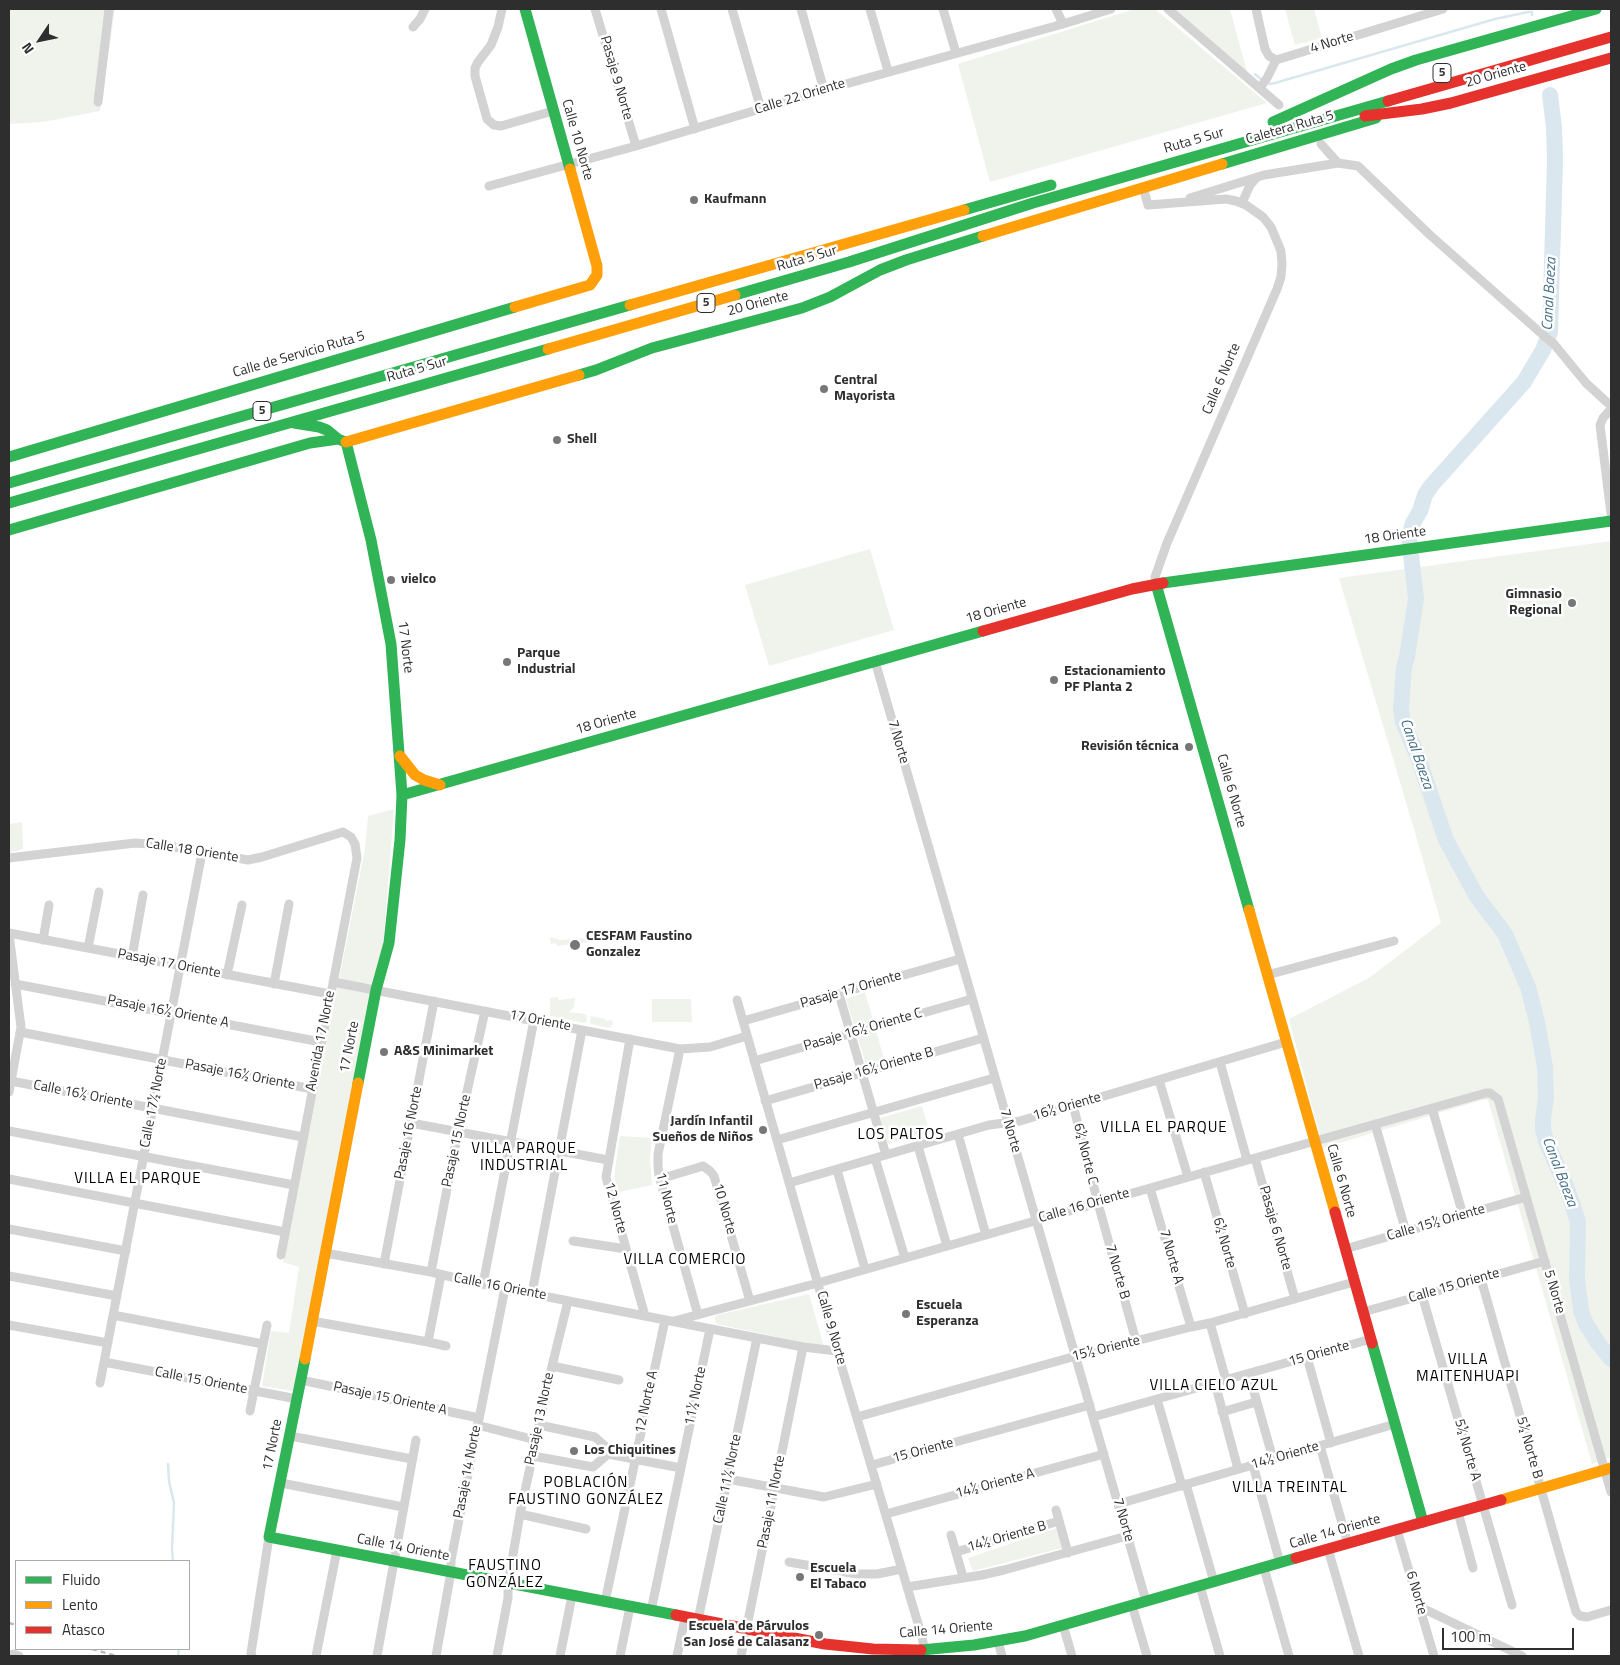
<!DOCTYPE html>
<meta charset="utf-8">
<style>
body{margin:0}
#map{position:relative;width:1620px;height:1665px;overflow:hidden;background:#fff;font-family:"Titillium Web",sans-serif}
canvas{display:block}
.frame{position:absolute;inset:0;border:10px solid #2e2e2e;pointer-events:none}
.legend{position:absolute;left:15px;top:1560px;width:175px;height:90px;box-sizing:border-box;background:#fff;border:1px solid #ababab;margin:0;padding:6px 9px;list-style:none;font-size:15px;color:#2e2e2e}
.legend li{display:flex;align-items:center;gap:10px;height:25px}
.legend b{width:25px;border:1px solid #ababab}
.north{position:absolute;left:15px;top:15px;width:50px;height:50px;-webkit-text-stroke:4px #fff;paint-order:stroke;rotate:236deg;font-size:14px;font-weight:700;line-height:20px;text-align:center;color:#2e2e2e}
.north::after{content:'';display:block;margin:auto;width:18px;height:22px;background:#2e2e2e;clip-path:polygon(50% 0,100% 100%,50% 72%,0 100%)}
.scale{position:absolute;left:1442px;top:1628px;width:132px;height:22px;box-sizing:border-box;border:2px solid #2e2e2e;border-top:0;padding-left:6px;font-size:15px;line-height:18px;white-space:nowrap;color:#2e2e2e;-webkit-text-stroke:4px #fff;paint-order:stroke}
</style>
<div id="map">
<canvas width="1620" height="1665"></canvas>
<div class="frame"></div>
<ul class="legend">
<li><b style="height:6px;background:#30b455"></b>Fluido</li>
<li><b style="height:6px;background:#ff9f0a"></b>Lento</li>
<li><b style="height:6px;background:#e5322d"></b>Atasco</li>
</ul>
<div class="north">N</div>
<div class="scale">100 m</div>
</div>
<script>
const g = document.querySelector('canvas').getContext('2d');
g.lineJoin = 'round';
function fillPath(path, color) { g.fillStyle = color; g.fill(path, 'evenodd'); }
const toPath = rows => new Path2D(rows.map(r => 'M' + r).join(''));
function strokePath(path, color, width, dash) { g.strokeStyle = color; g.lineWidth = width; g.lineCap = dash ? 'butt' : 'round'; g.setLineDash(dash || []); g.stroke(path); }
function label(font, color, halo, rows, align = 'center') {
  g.font = font + ' "Titillium Web",sans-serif'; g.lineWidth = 5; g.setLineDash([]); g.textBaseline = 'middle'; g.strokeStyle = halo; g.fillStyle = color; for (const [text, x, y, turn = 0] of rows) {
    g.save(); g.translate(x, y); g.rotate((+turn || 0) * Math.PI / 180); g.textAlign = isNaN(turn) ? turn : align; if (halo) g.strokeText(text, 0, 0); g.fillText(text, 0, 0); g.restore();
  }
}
const green = toPath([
 [9,9,115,9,100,111,43,122,9,124],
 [1135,9,1155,9,1267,103,990,182,958,64],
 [1175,9,1230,9,1247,72],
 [1285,9,1314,9,1322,38,1295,45],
 [1611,541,1611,1457,1592,1464,1488,1100,1482,1100,1323,1148,1289,1019,1369,978,1441,923,1414,829,1339,578],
 [870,549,894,630,769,666,745,585],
 [394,809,383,948,293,1391,262,1386,271,1331,289,1333,299,1267,283,1262,365,849,368,816],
 [22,822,23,849,9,853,9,824],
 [550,937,560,940,590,938,590,942,557,946,556,943,551,944],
 [865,992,884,1059,868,1071,846,999],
 [558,997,558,1000,575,998,574,1007,569,1012,586,1014,587,1020,585,1023,550,1016,550,998],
 [652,999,691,999,692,1022,652,1022],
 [591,1016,605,1019,606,1021,612,1020,613,1024,610,1028,591,1024,590,1021],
 [922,1106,929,1132,888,1144,880,1118],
 [620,1136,652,1138,650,1159,652,1185,619,1192,614,1177],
 [809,1294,824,1347,717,1324,715,1321,715,1317,717,1315],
 [1057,1528,1062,1548,973,1571,968,1558]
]);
const stream = toPath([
 [1255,74,1262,80],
 [1267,82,1270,84,1275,83,1495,19,1528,12,1532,12,1532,15],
 [168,1464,169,1481,174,1503,172,1549,173,1561],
 [178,1656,179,1649]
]);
const river = toPath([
 [1550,95,1554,127,1555,160,1550,332,1543,350,1524,382,1431,486,1425,495,1420,511,1413,523,1409,537,1416,599,1407,657,1404,667,1401,709,1403,722,1419,760,1446,840,1477,897,1505,934,1528,987,1537,1022,1545,1067,1546,1098,1543,1119,1543,1129,1546,1141,1568,1191,1578,1222,1577,1279,1581,1311,1586,1324,1598,1343,1611,1359]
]);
const street = toPath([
 [502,9,498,27,491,45,478,62,475,68,475,76,487,119,494,125,501,126,553,111],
 [595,9,636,146],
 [661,9,695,129],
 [732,9,761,109],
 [801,9,824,90],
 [870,9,888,71],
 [943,9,956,53],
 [1056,9,1063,24],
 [1168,9,1279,105],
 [1256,9,1265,49,1269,56,1276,60,1443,9],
 [413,27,420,19,425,9],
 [1260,88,1267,78,1276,60],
 [98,102,109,9],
 [1321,144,1338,163,1358,166,1430,235,1543,335,1554,344,1586,383,1611,406],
 [489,186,636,146,824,90,1063,24,1111,9],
 [1143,187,1148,205,1226,199,1236,201,1246,205,1263,217,1271,227,1281,251,1282,264,1281,277,1277,289,1167,543,1155,577,1156,584],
 [1190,198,1264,175,1338,163],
 [1242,203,1250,185,1257,177],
 [1611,409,1603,418,1600,425,1611,514],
 [875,661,1146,1601],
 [9,858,135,843,163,845,248,860,262,857,343,832,351,837,355,844,357,858,281,1255],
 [9,933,330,994],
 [9,934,21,1027,9,1092],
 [43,940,49,905],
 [88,948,99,892],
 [132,957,143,895],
 [227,975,242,905],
 [1267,975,1394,941],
 [333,982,680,1049,710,1047,747,1036],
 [15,984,321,1042],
 [274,984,289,904],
 [839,994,886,1155],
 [737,1000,837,1351,922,1637,925,1653],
 [743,1021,960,959],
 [20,1032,312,1089],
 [630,1039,606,1177,645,1316],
 [680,1049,658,1154,658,1166,659,1176,698,1315],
 [754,1061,972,999],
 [1220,1062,1247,1160],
 [1159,1080,1188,1177],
 [11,1081,303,1137],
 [765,1101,983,1038],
 [1073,1105,1098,1203,1136,1341],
 [1432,1108,1463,1215],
 [411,1123,608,1160],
 [1375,1124,1406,1232],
 [9,1131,294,1185],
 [958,1134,986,1235],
 [777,1140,994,1078],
 [918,1146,947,1246],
 [875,1158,905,1258],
 [1255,1158,1295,1299],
 [837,1170,865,1269],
 [1204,1172,1245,1314],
 [9,1179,285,1232],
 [660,1179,703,1166,710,1171,714,1176,750,1301],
 [789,1183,989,1125,1020,1121,1286,1042],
 [1150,1188,1191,1327],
 [9,1229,126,1251],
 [573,1241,626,1249],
 [1345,1249,1526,1197],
 [325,1253,431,1272,477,1283,803,1347,837,1351],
 [384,1264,434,1001],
 [431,1272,458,1132,485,1011],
 [9,1276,117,1296],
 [1481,1279,1576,1612,1580,1616,1587,1617,1611,1610],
 [483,1284,534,1020],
 [532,1293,582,1030],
 [1422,1295,1512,1605],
 [1363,1312,1545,1261],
 [113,1315,263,1344],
 [312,1321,428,1342,446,1346],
 [674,1321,818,1283,1255,1158,1486,1093,1490,1093,1498,1099,1611,1492],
 [1210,1323,1226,1380],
 [9,1325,108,1343],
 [428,1342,441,1275],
 [1307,1357,1331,1443],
 [104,1362,297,1399],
 [552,1366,619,1380],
 [1249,1374,1273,1459],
 [301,1380,479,1418],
 [100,1383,202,853],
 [1215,1383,1238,1469],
 [1157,1399,1182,1486],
 [250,1411,267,1325],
 [1222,1412,1256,1402],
 [857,1417,1076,1356,1191,1327,1210,1323,1354,1282],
 [1093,1417,1371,1339],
 [477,1425,536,1440],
 [539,1425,595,1437,604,1445,608,1454],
 [290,1436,412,1459],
 [1320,1446,1348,1544],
 [608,1454,681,1468],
 [533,1456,593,1467,608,1454],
 [872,1465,1090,1405],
 [1253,1465,1280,1563],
 [728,1479,824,1497,877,1484],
 [281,1483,403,1507],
 [1186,1484,1214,1582],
 [1118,1504,1395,1424],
 [1056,1510,1068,1553],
 [1458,1512,1473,1568],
 [520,1514,586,1529],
 [886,1514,1104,1454],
 [1397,1530,1434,1656],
 [951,1535,963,1577],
 [1328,1549,1359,1656],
 [956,1552,1059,1521],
 [789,1562,857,1574,877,1574,902,1569],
 [1264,1568,1289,1656],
 [1200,1586,1220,1656],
 [907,1587,982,1575,1004,1570,1127,1536],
 [605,1602,665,1320],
 [1132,1605,1147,1656],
 [1420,1607,1522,1656],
 [651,1611,710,1329],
 [698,1620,757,1338],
 [1063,1625,1072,1656],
 [998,1641,1002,1656],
 [13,1654,19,1656],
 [252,1656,251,1653,269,1537],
 [316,1656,337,1550],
 [377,1656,416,1440],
 [436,1656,451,1572,451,1560,505,1288],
 [497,1656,508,1598,508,1584,520,1514,552,1366,568,1301],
 [560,1656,572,1596],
 [620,1656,630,1607],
 [677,1656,685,1618],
 [741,1656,803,1347]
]);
const fast = toPath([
 [525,9,570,169],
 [1273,122,1391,69,1416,60,1596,9],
 [1222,164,1376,118],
 [964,210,1051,185],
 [735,295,849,262,1033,203,1388,101],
 [579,375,596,370,652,348,802,308,830,297,880,270,906,260,983,236],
 [294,423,319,427,327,430,338,439],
 [346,442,371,540,391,644,402,795,400,840,389,943,376,990,358,1083],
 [9,457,515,307],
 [9,483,630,305],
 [9,503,548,349],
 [9,530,310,443,338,439,343,441],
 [1163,583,1611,521],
 [1156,584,1249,910],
 [402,795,983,631],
 [1372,1343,1423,1522],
 [305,1359,269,1537,676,1615],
 [921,1650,974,1645,1025,1636,1296,1558]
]);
const slow = toPath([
 [983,236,1222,164],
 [630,305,964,210],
 [515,307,590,285,597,275,597,266,570,169],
 [548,349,735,295],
 [346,442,579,375],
 [400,756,415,775,424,780,440,785],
 [1249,910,1335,1212],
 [305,1359,358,1083],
 [1501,1500,1611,1468]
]);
const jam = toPath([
 [1388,101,1611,37],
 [1365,116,1422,109,1451,103,1611,58],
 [983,631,1132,589,1163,583],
 [1335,1212,1372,1343],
 [1296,1558,1501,1500],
 [676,1615,825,1644,873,1649,921,1650]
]);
const rail = toPath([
 [9,1623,16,1625],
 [92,1649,116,1656]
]);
const markers = [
 [694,200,5,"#777"],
 [824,389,5,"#777"],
 [557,440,5,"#777"],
 [391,580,5,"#777"],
 [1572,603,5,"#777"],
 [507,662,5,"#777"],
 [1054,680,5,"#777"],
 [1189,747,5,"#777"],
 [575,945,6,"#777"],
 [384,1052,5,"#777"],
 [763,1130,5,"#777"],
 [906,1314,5,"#777"],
 [574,1451,5,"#777"],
 [800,1577,5,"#777"],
 [819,1635,5,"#777"]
];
const shields = [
 [1442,73,18],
 [706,303,18],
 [262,411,18]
];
const shieldNames = [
 ["5",1442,73],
 ["5",706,303],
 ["5",262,411]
];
const streetNames = [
 ["4 Norte",1332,43,-17],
 ["20 Oriente",1496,75,-16],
 ["Pasaje 9 Norte",616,78,74],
 ["Calle 22 Oriente",800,97,-17],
 ["Caletera Ruta 5",1290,128,-16],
 ["Calle 10 Norte",577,140,74],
 ["Ruta 5 Sur",1194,141,-16],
 ["Ruta 5 Sur",807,259,-16],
 ["20 Oriente",758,304,-15],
 ["Calle de Servicio Ruta 5",299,355,-16],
 ["Ruta 5 Sur",417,370,-16],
 ["Calle 6 Norte",1222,379,-67],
 ["18 Oriente",1395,536,-8],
 ["18 Oriente",996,611,-16],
 ["17 Norte",405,647,83],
 ["18 Oriente",606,722,-16],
 ["7 Norte",898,742,74],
 ["Calle 6 Norte",1231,791,74],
 ["Calle 18 Oriente",192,851,9],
 ["Pasaje 17 Oriente",169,964,11],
 ["Pasaje 17 Oriente",851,990,-16],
 ["Pasaje 16½ Oriente A",168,1012,11],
 ["17 Oriente",540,1021,11],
 ["Pasaje 16½ Oriente C",863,1030,-16],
 ["Avenida 17 Norte",321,1041,-79],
 ["17 Norte",350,1047,-79],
 ["Pasaje 16½ Oriente B",874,1069,-16],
 ["Pasaje 16½ Oriente",240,1075,11],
 ["Calle 16½ Oriente",83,1095,11],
 ["Calle 17½ Norte",154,1103,-79],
 ["16½ Oriente",1067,1107,-16],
 ["7 Norte",1010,1131,74],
 ["Pasaje 16 Norte",409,1133,-79],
 ["Pasaje 15 Norte",457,1141,-78],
 ["6½ Norte C",1085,1154,76],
 ["Calle 6 Norte",1341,1181,74],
 ["11 Norte",666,1198,76],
 ["Calle 16 Oriente",1084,1206,-16],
 ["12 Norte",615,1208,75],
 ["10 Norte",724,1209,74],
 ["Calle 15½ Oriente",1436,1223,-16],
 ["Pasaje 6 Norte",1275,1228,74],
 ["6½ Norte",1224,1243,74],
 ["7 Norte A",1171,1257,74],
 ["7 Norte B",1117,1272,74],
 ["Calle 15 Oriente",1454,1286,-16],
 ["Calle 16 Oriente",500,1287,11],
 ["5 Norte",1554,1292,74],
 ["Calle 9 Norte",831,1328,74],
 ["15½ Oriente",1106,1349,-14],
 ["15 Oriente",1319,1354,-16],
 ["Calle 15 Oriente",201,1381,11],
 ["11½ Norte",696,1396,-78],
 ["Pasaje 15 Oriente A",390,1399,12],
 ["12 Norte A",647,1402,-78],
 ["Pasaje 13 Norte",540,1419,-78],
 ["17 Norte",273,1445,-79],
 ["5½ Norte B",1529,1448,74],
 ["5½ Norte A",1467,1450,74],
 ["15 Oriente",923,1451,-15],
 ["14½ Oriente",1285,1456,-16],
 ["Pasaje 14 Norte",468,1472,-79],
 ["Calle 11½ Norte",728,1479,-78],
 ["14½ Oriente A",995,1484,-15],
 ["Pasaje 11 Norte",772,1502,-79],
 ["7 Norte",1123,1520,74],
 ["Calle 14 Oriente",1335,1532,-16],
 ["14½ Oriente B",1007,1537,-16],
 ["Calle 14 Oriente",403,1548,11],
 ["6 Norte",1416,1593,74],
 ["Calle 14 Oriente",946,1630,-5]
];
const poiNames = [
 ["Kaufmann",704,200],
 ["Central",834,381],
 ["Mayorista",834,397],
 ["Shell",567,440],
 ["vielco",401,580],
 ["Gimnasio",1562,595,"right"],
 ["Regional",1562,611,"right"],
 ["Parque",517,654],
 ["Industrial",517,670],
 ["Estacionamiento",1064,672],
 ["PF Planta 2",1064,688],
 ["Revisión técnica",1179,747,"right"],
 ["CESFAM Faustino",586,937],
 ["Gonzalez",586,953],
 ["A&S Minimarket",394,1052],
 ["Jardín Infantil",753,1122,"right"],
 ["Sueños de Niños",753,1138,"right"],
 ["Escuela",916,1306],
 ["Esperanza",916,1322],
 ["Los Chiquitines",584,1451],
 ["Escuela",810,1569],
 ["El Tabaco",810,1585],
 ["Escuela de Párvulos",809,1627,"right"],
 ["San José de Calasanz",809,1643,"right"]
];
const waterNames = [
 ["Canal Baeza",1550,294,-87],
 ["Canal Baeza",1416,754,71],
 ["Canal Baeza",1559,1172,69]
];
const neighbourhoodNames = [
 ["VILLA EL PARQUE",1164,1128],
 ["LOS PALTOS",901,1135],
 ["VILLA PARQUE",524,1149],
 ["INDUSTRIAL",524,1166],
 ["VILLA EL PARQUE",138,1179],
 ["VILLA COMERCIO",685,1260],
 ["VILLA",1468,1360],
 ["MAITENHUAPI",1468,1377],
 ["VILLA CIELO AZUL",1214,1386],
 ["POBLACIÓN",586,1483],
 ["FAUSTINO GONZÁLEZ",586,1500],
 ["VILLA TREINTAL",1290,1488],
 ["FAUSTINO",505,1566],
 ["GONZÁLEZ",505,1583]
];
fillPath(green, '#f0f3ec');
strokePath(stream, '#dbe7ef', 2.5);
strokePath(river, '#dbe7ef', 16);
strokePath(street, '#d3d3d3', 9);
strokePath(fast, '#30b455', 11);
strokePath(slow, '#ff9f0a', 11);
strokePath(jam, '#e5322d', 11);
strokePath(rail, '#bababa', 2.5, [5, 4]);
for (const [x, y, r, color] of markers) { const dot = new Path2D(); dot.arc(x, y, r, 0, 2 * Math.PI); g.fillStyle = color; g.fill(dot); strokePath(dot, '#fff', 2); }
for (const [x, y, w] of shields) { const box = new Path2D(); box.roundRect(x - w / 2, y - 9.5, w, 19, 4); g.fillStyle = '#fff'; g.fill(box); strokePath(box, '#2e2e2e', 1); }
label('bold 12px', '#2e2e2e', null, shieldNames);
label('14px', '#2e2e2e', '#fff', streetNames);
label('bold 14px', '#2e2e2e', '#fff', poiNames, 'left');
label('italic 15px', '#456f87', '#fff', waterNames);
g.letterSpacing = '1px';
label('15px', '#000', '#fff', neighbourhoodNames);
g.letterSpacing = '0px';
</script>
